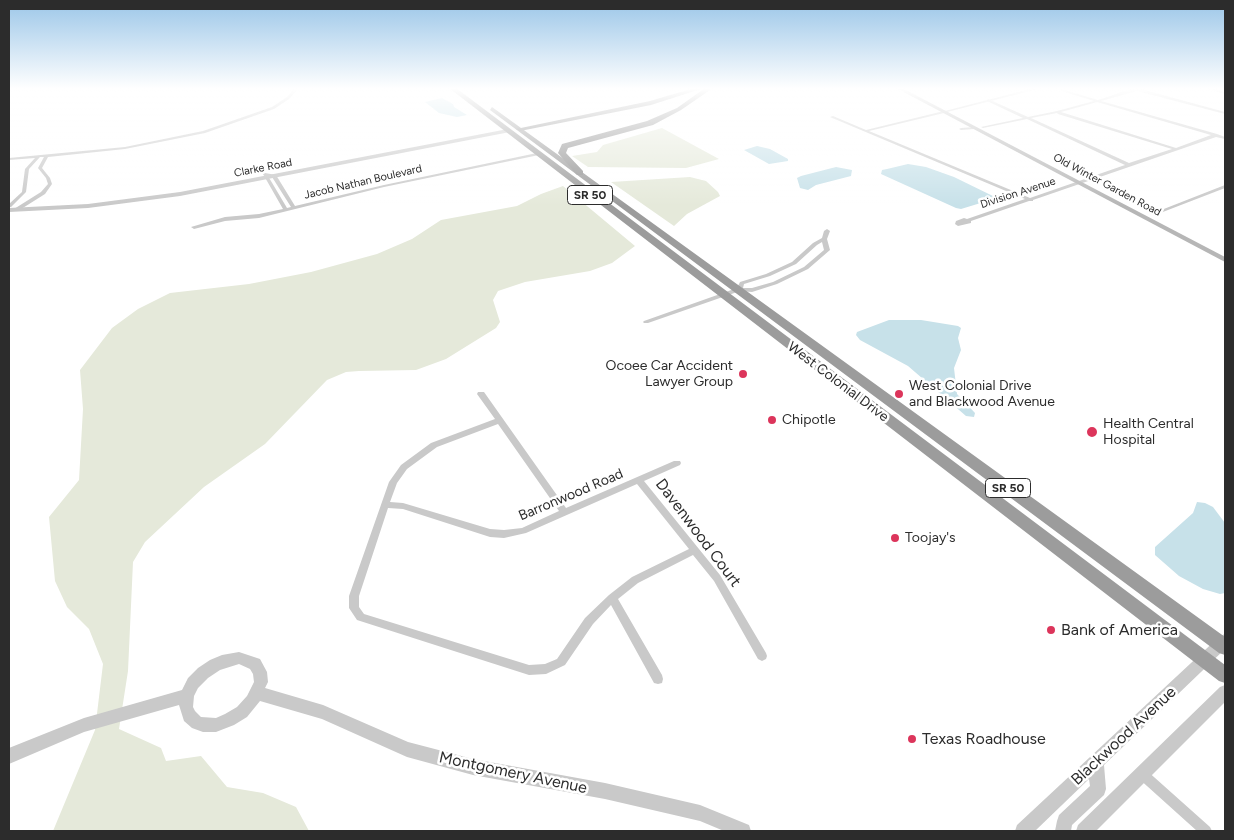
<!DOCTYPE html>
<style>
body{margin:0}
#map{position:relative;width:1234px;height:840px;overflow:hidden;background:#fff;font-family:Figtree,sans-serif}
canvas{display:block}
.frame{position:absolute;inset:0;border:10px solid #2c2c2c;pointer-events:none}
</style>
<div id="map">
<canvas width="1234" height="840"></canvas>
<div class="frame"></div>
</div>
<script>
const g = document.querySelector('canvas').getContext('2d');
g.lineJoin = 'round';
function fillPath(path, color) { g.fillStyle = color; g.fill(path, 'evenodd'); }
const toPath = rows => new Path2D(rows.map(r => 'M' + r).join(''));
function strokePath(path, color, width, dash) { g.strokeStyle = color; g.lineWidth = width; g.lineCap = dash ? 'butt' : 'round'; g.setLineDash(dash || []); g.stroke(path); }
function label(font, color, halo, rows, align = 'center') {
  g.font = font + ' Figtree,sans-serif'; g.lineWidth = 5; g.setLineDash([]); g.textBaseline = 'middle'; g.strokeStyle = halo; g.fillStyle = color; for (const [text, x, y, turn = 0] of rows) {
    g.save(); g.translate(x, y); g.rotate((+turn || 0) * Math.PI / 180); g.textAlign = isNaN(turn) ? turn : align; if (halo) g.strokeText(text, 0, 0); g.fillText(text, 0, 0); g.restore();
  }
}
const green = toPath([
 [662,128,719,159,686,168,588,167,572,156,597,152,603,145],
 [690,177,706,181,718,192,720,196,687,214,674,226,611,182],
 [563,186,635,246,612,263,590,271,525,282,498,291,493,300,500,322,496,328,446,359,416,370,359,371,346,372,327,380,265,444,204,487,145,542,133,562,128,671,119,729,161,748,166,761,201,756,227,787,263,793,296,807,309,831,53,831,95,730,103,664,89,629,67,607,55,581,49,517,79,480,83,409,80,370,112,328,138,309,170,293,249,284,311,272,377,254,412,239,441,220,517,206,541,194]
]);
const water = toPath([
 [442,98,453,104,454,107,467,115,457,117,439,113,425,102],
 [757,146,770,149,788,159,788,161,769,164,744,150],
 [908,164,926,167,954,177,997,198,961,209,956,208,881,174,882,170,887,169],
 [836,167,852,170,851,176,816,185,808,190,800,188,797,178,801,176],
 [889,320,921,320,958,326,961,328,958,338,961,350,954,368,957,394,975,413,974,417,966,416,908,366,860,340,856,335,857,332],
 [1197,502,1205,503,1213,507,1225,523,1225,593,1220,594,1203,589,1179,576,1155,555,1155,547,1193,513]
]);
const minor = toPath([
 [295,88,299,88,289,99,274,109,205,133,125,149,48,157,42,168,50,178,52,184,45,194,18,211,14,211,14,209,41,192,48,184,46,178,38,168,44,157,40,157,29,169,26,192,11,207,9,207,9,204,22,192,25,169,35,158,9,160,9,158,125,147,203,131,272,107,287,97,295,88],
 [1052,88,1058,88,1098,100,1134,88,1144,88,1141,89,1225,112,1225,114,1137,91,1101,101,1217,134,1225,137,1225,139,1216,137,1033,200,1033,201,1029,201,971,221,971,223,958,226,955,224,956,221,964,218,967,219,1025,199,830,117,833,116,866,130,944,111,944,113,869,131,1030,198,1125,165,1027,119,983,128,981,127,1023,118,987,101,988,99,1028,117,1057,111,1094,101,1052,88],
 [1097,102,1211,135,1176,148,1061,112,1097,102],
 [1057,113,1058,114,1172,149,1129,163,1031,118,1057,113],
 [1203,88,1210,88,1225,92,1225,94,1203,88],
 [975,127,976,128,974,129,961,130,959,129,961,128,975,127],
 [537,153,539,154,539,155,384,187,259,218,225,221,194,229,191,227,225,217,259,214,283,209,263,174,265,173,276,175,295,206,384,185,537,153],
 [268,176,272,177,291,207,287,208,268,176],
 [1225,185,1225,188,1155,215,1151,214,1225,185],
 [827,229,830,231,827,239,830,250,808,269,777,284,752,292,740,291,648,323,644,323,643,322,644,321,737,288,740,282,766,274,792,262,813,243,822,238,824,231,827,229],
 [822,242,824,250,804,267,773,282,752,288,743,288,744,284,770,276,796,264,817,245,822,242],
 [478,392,484,392,566,508,674,461,680,461,681,463,680,465,644,481,720,575,766,653,767,656,766,659,762,661,758,659,714,581,693,555,638,583,618,599,662,675,663,679,662,683,658,684,654,683,611,605,593,624,565,665,546,674,529,675,357,620,349,608,349,596,389,482,401,465,431,443,495,419,477,394,478,392],
 [498,424,559,511,522,528,504,530,490,529,403,503,390,502,397,483,407,469,437,447,498,424],
 [637,484,689,549,632,577,609,595,585,618,557,659,545,664,529,665,364,614,359,607,359,596,388,508,403,509,490,537,504,538,526,533,637,484],
 [1141,767,1145,769,1210,827,1212,831,1197,831,1137,777,1135,773,1137,769,1141,767]
]);
const tertiary = toPath([
 [1034,88,1042,88,943,113,941,112,1034,88],
 [508,129,510,130,510,132,180,196,88,208,9,212,9,208,88,204,180,192,508,129],
 [1225,634,1225,649,1104,765,1106,789,1104,795,1072,825,1071,831,1055,831,1057,821,1059,815,1090,786,1089,779,1035,831,1015,831,1017,825,1220,636,1225,634],
 [239,652,260,659,267,672,268,682,265,688,323,705,408,742,473,759,605,783,700,805,749,825,751,831,724,831,700,821,605,799,473,775,407,757,322,719,260,701,247,717,234,725,216,732,203,732,192,728,184,721,179,705,84,732,9,764,9,748,84,718,182,690,188,678,198,668,210,660,222,655,239,652],
 [239,664,250,669,253,674,254,682,247,696,237,707,225,714,216,718,201,717,195,711,193,707,194,696,198,688,208,678,220,670,239,664],
 [1225,685,1225,702,1096,831,1076,831,1078,825,1220,687,1225,685]
]);
const secondary = toPath([
 [896,88,902,88,1225,257,1225,262,896,88]
]);
const trunk = toPath([
 [449,88,456,88,1225,665,1225,683,1219,681,449,88],
 [492,107,1225,637,1225,655,1219,653,490,110,492,107]
]);
const motorway = toPath([
 [694,88,704,88,651,105,520,131,516,129,650,101,694,88],
 [705,88,713,88,681,110,653,125,568,148,566,153,583,171,583,175,577,175,558,153,562,144,647,121,677,108,705,88]
]);
const markers = [
 [743,374,5,"#dc355b"],
 [899,394,5,"#dc355b"],
 [772,420,5,"#dc355b"],
 [1092,432,6,"#dc355b"],
 [895,538,5,"#dc355b"],
 [1051,630,5,"#dc355b"],
 [912,739,5,"#dc355b"]
];
const farStreetnames = [
 ["Clarke Road",263,168,-11],
 ["Jacob Nathan Boulevard",363,182,-13],
 ["Old Winter Garden Road",1107,185,28],
 ["Division Avenue",1018,193,-18]
];
const shields = [
 [590,195,45],
 [1008,488,45]
];
const shieldNames = [
 ["SR 50",590,195],
 ["SR 50",1008,488]
];
const poiNames = [
 ["Ocoee Car Accident",733,366,"right"],
 ["Lawyer Group",733,382,"right"],
 ["West Colonial Drive",909,386],
 ["and Blackwood Avenue",909,402],
 ["Chipotle",782,420],
 ["Health Central",1103,424],
 ["Hospital",1103,440],
 ["Toojay's",905,538]
];
const streetNames = [
 ["West Colonial Drive",838,382,37],
 ["Barronwood Road",571,495,-23]
];
const nearStreetnames = [
 ["Davenwood Court",698,533,53],
 ["Blackwood Avenue",1124,736,-43],
 ["Montgomery Avenue",513,773,12]
];
const nearPoinames = [
 ["Bank of America",1061,630],
 ["Texas Roadhouse",922,739]
];
fillPath(green, '#e5e9da');
fillPath(water, '#c7e1e9');
fillPath(minor, '#c9c9c9');
fillPath(tertiary, '#c9c9c9');
fillPath(secondary, '#b6b6b6');
fillPath(trunk, '#9c9c9c');
fillPath(motorway, '#939393');
const sky = g.createLinearGradient(0, 0, 0, 206);
sky.addColorStop(0, '#9bc6e8');
sky.addColorStop(0.43, '#fff');
sky.addColorStop(1, '#ffffff00');
g.fillStyle = sky;
g.fillRect(0, 0, 1234, 206);
for (const [x, y, r, color] of markers) { const dot = new Path2D(); dot.arc(x, y, r, 0, 2 * Math.PI); g.fillStyle = color; g.fill(dot); strokePath(dot, '#fff', 2); }
label('11px', '#2c2c2c', '#fff', farStreetnames);
for (const [x, y, w] of shields) { const box = new Path2D(); box.roundRect(x - w / 2, y - 9.5, w, 19, 4); g.fillStyle = '#fff'; g.fill(box); strokePath(box, '#2c2c2c', 1); }
label('bold 12px', '#2c2c2c', null, shieldNames);
label('14px', '#2c2c2c', '#fff', poiNames, 'left');
label('14px', '#2c2c2c', '#fff', streetNames);
label('16px', '#2c2c2c', '#fff', nearStreetnames);
label('16px', '#2c2c2c', '#fff', nearPoinames, 'left');
</script>
